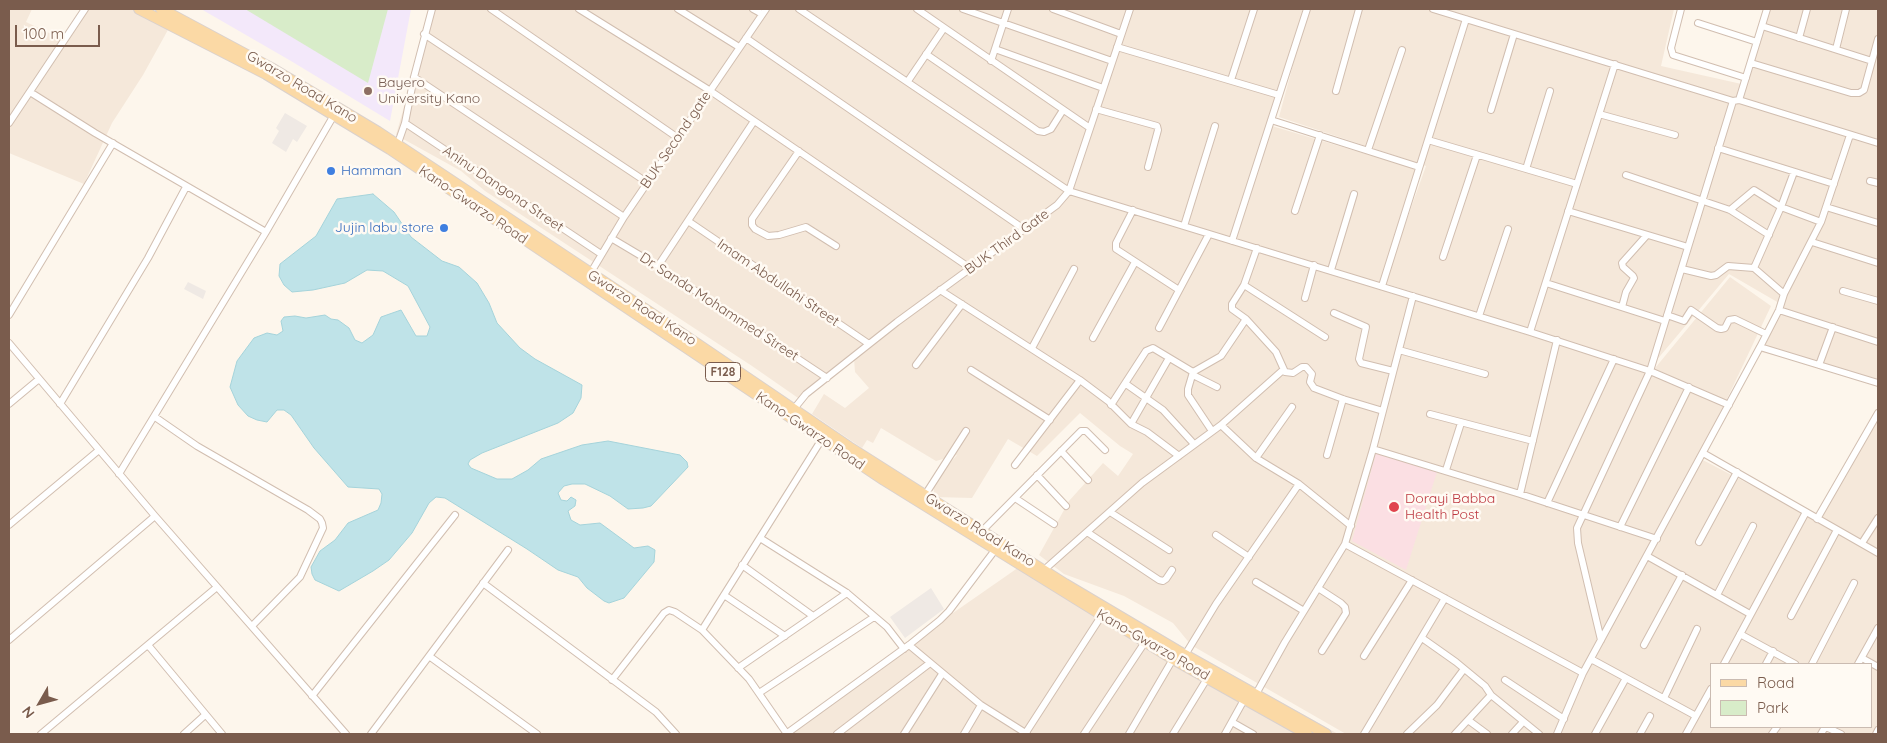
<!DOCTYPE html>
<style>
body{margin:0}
#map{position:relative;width:1887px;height:743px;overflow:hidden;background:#fdf6ec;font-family:Quicksand,sans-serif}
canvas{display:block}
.frame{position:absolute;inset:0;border:10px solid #7a5c4d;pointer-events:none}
.legend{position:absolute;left:1710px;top:663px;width:162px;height:65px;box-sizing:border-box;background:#fffaf3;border:1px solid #cabbb1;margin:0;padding:6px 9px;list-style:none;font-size:15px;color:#7a5c4d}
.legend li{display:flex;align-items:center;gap:10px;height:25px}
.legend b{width:25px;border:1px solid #cabbb1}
.north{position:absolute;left:15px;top:678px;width:50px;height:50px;-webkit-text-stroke:4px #fffaf3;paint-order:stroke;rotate:232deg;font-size:14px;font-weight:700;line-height:20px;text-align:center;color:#7a5c4d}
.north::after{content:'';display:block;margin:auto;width:18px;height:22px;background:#7a5c4d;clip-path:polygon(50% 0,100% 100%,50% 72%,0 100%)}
.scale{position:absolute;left:15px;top:25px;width:85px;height:22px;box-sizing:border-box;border:2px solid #7a5c4d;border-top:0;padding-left:6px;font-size:15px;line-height:18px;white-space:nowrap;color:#7a5c4d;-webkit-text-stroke:4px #fffaf3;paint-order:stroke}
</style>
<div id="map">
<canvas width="1887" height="743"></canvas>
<div class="frame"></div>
<ul class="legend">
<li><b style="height:6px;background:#fbd9a5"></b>Road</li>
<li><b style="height:14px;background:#d8ecc9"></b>Park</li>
</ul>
<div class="north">N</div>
<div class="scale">100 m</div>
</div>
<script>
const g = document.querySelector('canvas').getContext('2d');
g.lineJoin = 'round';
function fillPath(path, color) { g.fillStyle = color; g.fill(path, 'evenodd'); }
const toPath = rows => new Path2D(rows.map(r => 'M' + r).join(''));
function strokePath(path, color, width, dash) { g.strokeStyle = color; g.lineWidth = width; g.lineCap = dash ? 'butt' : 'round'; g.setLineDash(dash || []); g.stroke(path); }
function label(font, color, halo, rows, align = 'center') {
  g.font = font + ' Quicksand,sans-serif'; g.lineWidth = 5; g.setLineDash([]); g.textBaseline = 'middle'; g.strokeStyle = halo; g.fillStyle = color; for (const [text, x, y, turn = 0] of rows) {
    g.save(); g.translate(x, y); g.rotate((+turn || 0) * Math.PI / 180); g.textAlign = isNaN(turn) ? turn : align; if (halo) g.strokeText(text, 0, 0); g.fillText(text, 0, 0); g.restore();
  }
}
const residential = toPath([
 [9,9,32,9,26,22,66,41,86,9,132,9,169,28,143,75,112,123,84,184,9,153],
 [432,9,1303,9,1272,126,1416,169,1378,289,1651,373,1730,277,1771,306,1699,458,1818,520,1878,418,1878,734,1346,734,1191,645,1173,623,1124,596,1064,574,1039,555,1069,501,1103,463,1118,476,1133,454,1120,446,1080,413,1037,456,1008,439,972,498,934,497,934,481,957,455,936,461,881,428,873,443,867,440,862,448,812,414,824,394,845,408,869,388,855,372,854,359,801,400,752,366,485,191,461,171,396,135],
 [1711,664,1871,664,1871,727,1711,727],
 [1308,9,1674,9,1661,66,1746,85,1769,9,1878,9,1878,381,1757,351,1779,303,1729,274,1650,368,1384,283,1426,166,1279,117],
 [1022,565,1044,570,1338,734,779,734]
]);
const industrial = toPath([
 [285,113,307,126,297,142,293,139,286,152,272,143,279,131,276,128],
 [188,282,206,291,203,299,184,289],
 [931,588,944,609,905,638,890,617]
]);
const education = toPath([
 [201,9,411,9,390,121,291,61]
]);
const medical = toPath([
 [1376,453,1437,472,1406,570,1352,541]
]);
const green = toPath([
 [245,9,388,9,368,83]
]);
const water = toPath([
 [373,194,394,212,411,237,442,261,459,267,477,283,489,303,497,323,520,348,535,359,582,385,581,398,573,413,558,423,482,453,470,460,468,464,471,468,497,479,512,479,528,470,541,459,582,445,608,441,680,455,687,462,688,467,651,506,643,508,628,509,610,496,585,484,572,484,564,486,558,493,561,500,567,501,571,497,576,500,575,506,568,511,571,520,580,525,600,523,634,548,648,546,655,550,654,562,624,598,609,603,604,601,587,588,578,577,558,570,527,549,445,498,436,497,429,503,412,533,389,560,373,571,339,591,315,580,312,574,311,567,320,551,335,540,348,523,378,510,381,503,382,494,379,489,348,487,314,448,291,415,284,410,277,410,267,422,257,420,248,416,238,405,230,387,237,361,254,338,267,333,277,335,283,331,281,321,284,317,295,316,306,318,325,315,331,319,338,320,349,328,355,340,362,343,373,335,381,317,401,310,416,336,427,336,430,327,408,286,383,271,367,270,345,283,313,290,292,292,284,285,279,276,280,264,316,236,337,199,373,194]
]);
const street = toPath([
 [491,9,678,138],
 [579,9,709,90,970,268],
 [678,9,739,47],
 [753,9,762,14],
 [799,9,1069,191,1530,332,1650,371,1729,405],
 [917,9,1090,128],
 [963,9,1112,61],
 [1053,9,1121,34],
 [1433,9,1733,101,1739,100,1878,143],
 [1681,9,1671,48,1673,55,1746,78],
 [1698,23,1757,42],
 [1762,26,1872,61],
 [424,34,648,183],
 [746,38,1024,229],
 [1799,38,1807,9],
 [1117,47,1279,95],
 [995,49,1103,88],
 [1836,49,1846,9],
 [926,54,1038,131,1044,132,1051,129,1063,110],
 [991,61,1008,9],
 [1751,63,1851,93,1859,93,1864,90,1878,39],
 [414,77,624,217],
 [1231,80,1254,9],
 [908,81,944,28],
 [1336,91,1359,9],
 [30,92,95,133,266,232],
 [1739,100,1767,9],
 [1096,109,1157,126,1158,130,1148,167],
 [1491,110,1514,34],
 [1599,114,1675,135],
 [1271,120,1419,167],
 [9,123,85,9],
 [405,123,601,254],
 [1428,140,1577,184],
 [397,146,405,123,414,77,432,9],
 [1718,148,1834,184],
 [1368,150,1402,50],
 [799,151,752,219,752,225,755,229,768,236,779,235,806,227,836,246],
 [1526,169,1550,91],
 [1626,175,1730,210,1769,235],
 [1870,181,1878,183],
 [1826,207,1878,223],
 [1133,210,1116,243,1116,249,1179,290],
 [1730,210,1754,190,1781,207,1821,222],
 [1295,211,1320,135],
 [1568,211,1688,247],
 [688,221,869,344],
 [1184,226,1215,126],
 [611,238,658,266,827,378],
 [1232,241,1307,9],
 [1812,242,1878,263],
 [1257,248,1244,285,1325,337],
 [1443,257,1477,155],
 [658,266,754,121],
 [1754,268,1781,207,1794,172],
 [1682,269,1711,276,1716,275,1728,266,1754,268,1784,294],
 [1331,270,1354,194],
 [590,274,624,217,766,9],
 [1546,283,1665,321],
 [1244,285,1232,304,1232,309,1246,319,1276,352,1285,372,1293,373,1302,367,1306,367,1312,374,1310,382,1314,388,1343,399,1383,411],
 [1382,286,1466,19],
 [940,290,1080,380,1108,401,1131,424,1147,432,1179,456],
 [1843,291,1878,301],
 [1305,298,1314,265],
 [1622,307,1626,292,1634,278,1633,276,1623,267,1622,263,1647,235],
 [1779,310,1878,342],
 [1334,313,1366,327,1359,359,1361,363,1393,371],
 [9,315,113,143],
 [1667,315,1684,321,1691,310,1717,328,1721,329,1725,328,1729,320,1735,319,1766,334],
 [1479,316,1508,229],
 [1159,328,1209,234],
 [1530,332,1615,64],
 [1093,338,1135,262],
 [9,343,155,516,346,734],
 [1760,347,1878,383],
 [1032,348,1074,269],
 [1399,350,1485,374],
 [916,365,962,304],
 [1819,365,1833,327],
 [971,370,1050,420],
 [1193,372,1221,356,1246,319],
 [1193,375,1217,387],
 [1126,384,1163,410,1194,444],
 [9,404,39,379],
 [60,404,148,258,186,187],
 [1111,405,1146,351,1153,348,1193,372,1188,389,1188,395,1212,431],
 [793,410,806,394,897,322,1057,205,1069,191,1130,9],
 [1430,414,1533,441],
 [155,417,197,446,308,510,320,519,322,523,323,528,300,577,252,626],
 [1131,424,1169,358],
 [1221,425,1256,458,1299,484,1351,526],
 [1373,449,1520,494,1557,340],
 [1061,451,1088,480],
 [1703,453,1878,553],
 [1327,455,1343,399],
 [1256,458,1292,407],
 [1015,465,1080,380],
 [1446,470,1461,423],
 [119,474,266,232,334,115],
 [1037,475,1066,506],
 [1520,494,1657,539],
 [925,495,966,431],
 [1015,498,1054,524],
 [1547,503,1614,359],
 [1110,512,1169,550],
 [1817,519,1878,413],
 [9,525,99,450],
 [1620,527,1689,387],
 [982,531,1081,431,1086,431,1105,450],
 [1087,532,1159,580,1163,581,1166,579,1172,570],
 [1216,535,1249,557],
 [760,538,847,593,887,627,904,649],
 [1699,542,1737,472],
 [1862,543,1878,518],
 [1345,544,1583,673],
 [1647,556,1750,614],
 [742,565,813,616],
 [1044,570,1142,483,1221,425,1283,370],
 [1256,582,1304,611],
 [483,583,656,712,676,734],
 [1318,588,1341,603,1345,607,1346,613,1322,651],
 [724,595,785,636],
 [1717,595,1753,526],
 [1791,616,1837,530],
 [702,630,822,439],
 [1740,634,1795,664],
 [1422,638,1456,662,1485,686,1491,695,1539,734],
 [9,640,155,516],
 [1601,640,1578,543,1577,528,1650,371,1733,101],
 [148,645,222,734],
 [909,645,981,705,1027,734],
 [1644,645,1682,575],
 [1185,655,1216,604,1299,484],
 [429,656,537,734],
 [1364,656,1412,580],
 [1862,658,1878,667],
 [1591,659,1696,716],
 [1724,664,1806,512],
 [1766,664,1773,651],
 [1812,664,1854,583],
 [1858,664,1878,628],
 [738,668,847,593],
 [612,680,664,613,669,610,675,612,702,630,749,679,787,734],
 [1505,680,1564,719],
 [759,693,874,617],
 [1256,694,1285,642,1345,544,1373,449,1413,296],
 [312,696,455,515],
 [1664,698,1697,629],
 [1468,720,1487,734],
 [1232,722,1253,734],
 [1826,727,1841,734],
 [41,734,217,587],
 [184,734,205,715],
 [371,734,508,550],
 [786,734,909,645,940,620,949,611,995,550],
 [837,734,930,663],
 [904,734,942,674],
 [964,734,981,705],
 [1025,734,1102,615],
 [1084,734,1145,642],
 [1129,734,1173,659],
 [1173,734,1208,677],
 [1225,734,1245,698],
 [1364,734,1445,598],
 [1407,734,1437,705,1464,669],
 [1455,734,1491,695],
 [1512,734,1523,722],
 [1557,734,1583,673,1760,347,1779,310,1784,294,1821,222,1850,135],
 [1595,734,1626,678],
 [1640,734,1650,716],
 [1686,734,1711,689],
 [1772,734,1777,727],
 [1821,734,1825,727],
 [1876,734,1878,730]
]);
const primary = toPath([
 [139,9,266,74,390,149,884,480,1173,659,1307,734],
 [161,9,271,68,378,132,684,335,849,447,1065,584,1178,651,1326,734]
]);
const markers = [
 [368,91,5,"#8d6e63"],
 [331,171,5,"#3f7fe0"],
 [444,228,5,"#3f7fe0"],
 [1394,507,6,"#e0444e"]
];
const shields = [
 [723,372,35]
];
const shieldNames = [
 ["F128",723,372]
];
const educationNames = [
 ["Bayero",378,83],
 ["University Kano",378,99]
];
const streetNames = [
 ["Gwarzo Road Kano",302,87,31],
 ["BUK Second gate",676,140,-56],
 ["Aninu Dangona Street",503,189,34],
 ["Kano-Gwarzo Road",473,205,34],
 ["BUK Third Gate",1007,242,-36],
 ["Imam Abdullahi Street",778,283,34],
 ["Dr. Sanda Mohammed Street",719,307,33],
 ["Gwarzo Road Kano",642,308,33],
 ["Kano-Gwarzo Road",810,431,34],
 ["Gwarzo Road Kano",980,530,32],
 ["Kano-Gwarzo Road",1153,645,30]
];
const shopNames = [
 ["Hamman",341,171],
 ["Jujin labu store",434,228,"right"]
];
const healthNames = [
 ["Dorayi Babba",1405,499],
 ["Health Post",1405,515]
];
fillPath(residential, '#f5e8da');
fillPath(industrial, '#efe9e4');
fillPath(education, '#f3e8fa');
fillPath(medical, '#fbdfe3');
fillPath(green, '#d8ecc9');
fillPath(water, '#bfe3e8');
strokePath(water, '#a5d3da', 1);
strokePath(street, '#d1beb0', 8);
strokePath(primary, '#dad1cd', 12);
strokePath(street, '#fff', 6);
strokePath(primary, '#fbd9a5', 10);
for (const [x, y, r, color] of markers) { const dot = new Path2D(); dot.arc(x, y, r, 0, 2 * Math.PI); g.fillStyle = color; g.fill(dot); strokePath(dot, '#fffaf3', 2); }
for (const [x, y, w] of shields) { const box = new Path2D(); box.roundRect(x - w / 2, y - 9.5, w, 19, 4); g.fillStyle = '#fffaf3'; g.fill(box); strokePath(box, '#7a5c4d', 1); }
label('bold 12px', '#7a5c4d', null, shieldNames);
label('14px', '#785e54', '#fffaf3', educationNames, 'left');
label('14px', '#7a5c4d', '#fffaf3', streetNames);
label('14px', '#366cbe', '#fffaf3', shopNames, 'left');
label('14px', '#be3a42', '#fffaf3', healthNames, 'left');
</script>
